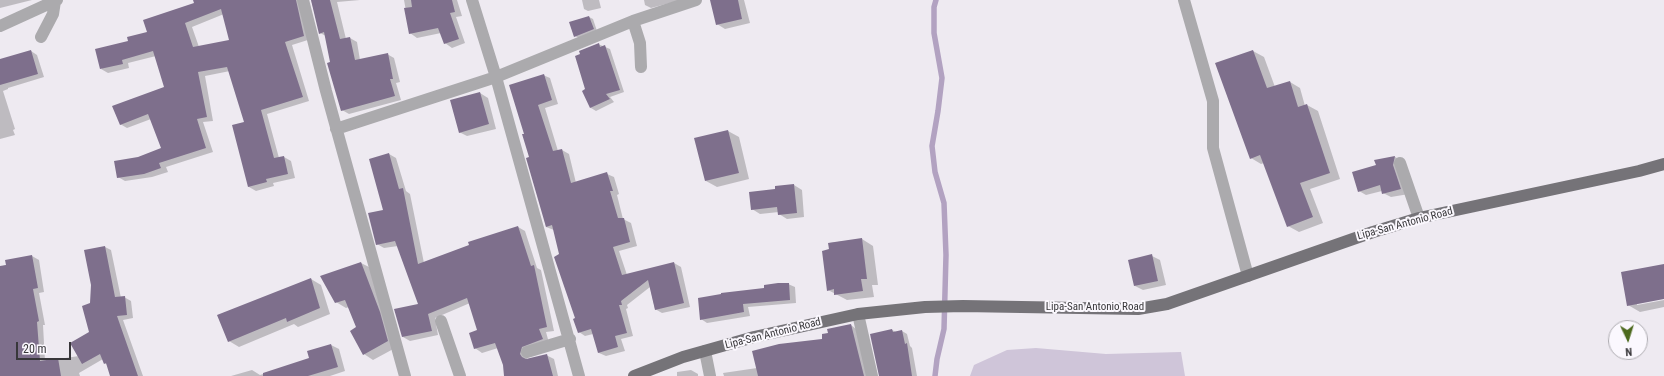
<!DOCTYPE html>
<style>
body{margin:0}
#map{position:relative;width:1664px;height:376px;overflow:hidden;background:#eeeaf1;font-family:"Roboto Condensed",sans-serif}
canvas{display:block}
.north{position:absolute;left:1608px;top:320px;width:40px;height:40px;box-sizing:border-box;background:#fbf8fe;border:1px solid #adabb0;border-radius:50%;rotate:176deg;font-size:11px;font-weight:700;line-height:16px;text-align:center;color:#38373a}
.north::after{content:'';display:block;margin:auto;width:14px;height:18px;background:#4c691d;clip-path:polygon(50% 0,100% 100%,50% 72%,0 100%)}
.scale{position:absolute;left:16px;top:342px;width:55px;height:18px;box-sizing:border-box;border:2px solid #38373a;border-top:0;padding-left:5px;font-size:12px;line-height:14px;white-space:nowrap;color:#38373a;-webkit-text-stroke:3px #fbf8fe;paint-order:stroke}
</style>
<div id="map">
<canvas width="1664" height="376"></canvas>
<div class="north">N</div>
<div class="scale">20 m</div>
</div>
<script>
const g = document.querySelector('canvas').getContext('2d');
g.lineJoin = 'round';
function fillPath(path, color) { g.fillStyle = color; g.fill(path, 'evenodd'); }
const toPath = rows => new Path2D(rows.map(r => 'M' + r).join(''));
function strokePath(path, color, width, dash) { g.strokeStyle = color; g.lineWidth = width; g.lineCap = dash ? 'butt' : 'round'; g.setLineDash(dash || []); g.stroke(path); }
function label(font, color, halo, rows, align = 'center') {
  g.font = font + ' "Roboto Condensed",sans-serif'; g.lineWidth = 4; g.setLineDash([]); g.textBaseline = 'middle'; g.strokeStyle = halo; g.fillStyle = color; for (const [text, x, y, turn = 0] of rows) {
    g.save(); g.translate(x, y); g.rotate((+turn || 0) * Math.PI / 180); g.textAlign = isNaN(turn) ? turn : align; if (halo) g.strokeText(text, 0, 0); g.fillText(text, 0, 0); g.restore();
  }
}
const green = toPath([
 [1036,348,1106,354,1181,352,1185,376,970,376,974,365,1007,350]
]);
const shadow = toPath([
 [0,0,32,0,0,8],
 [200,0,304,0,311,39,292,45,309,101,267,114,279,158,284,157,291,161,295,178,273,183,274,186,256,191,249,187,245,122,230,71,205,76,213,121,203,122,213,152,166,167,168,172,152,177,125,181,118,177,138,158,163,149,151,119,127,128,120,124,166,87,156,56,128,63,129,68,108,73,101,69,129,42,148,32],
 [224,14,231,41,199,47,192,27],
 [311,0,360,0,337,2,346,39,350,38,357,42,360,60,387,54,394,58,400,82,396,83,401,100,349,114,342,110,326,36,320,33],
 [404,0,457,0,462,16,456,17,465,43,452,48,445,43,441,33,417,38,410,33],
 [582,0,599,0,601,8,588,11,584,9],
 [644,0,681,0,651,8,645,5],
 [711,0,744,0,750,23,725,29,717,24],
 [589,17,593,19,597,31,579,38,575,36],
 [598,44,610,49,624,92,610,97,614,102,596,111,591,108,583,91,587,90],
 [31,51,37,55,44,77,8,88,8,89,3,91,15,129,13,130,15,135,0,139,0,60],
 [1253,51,1264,57,1275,87,1290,82,1300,88,1305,106,1307,105,1318,111,1340,179,1310,189,1323,223,1299,232,1288,226,1264,163,1261,164,1251,158],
 [543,75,550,78,558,104,545,108,558,151,562,150,569,154,576,183,607,174,614,177,619,194,617,195,623,219,631,223,637,246,619,251,627,275,674,263,681,267,690,307,662,313,655,309,650,287,627,305,628,308,626,309,633,336,621,339,625,351,606,356,599,353,593,334,585,336,579,332,577,319,554,230,546,227,531,158,525,134],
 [480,93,488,98,496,129,467,136,459,132],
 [728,131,739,137,749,179,717,187,706,181],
 [389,154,396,158,406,191,410,194,424,263,518,227,525,231,537,268,541,270,554,331,546,332,549,343,529,350,527,358,527,360,546,355,554,359,558,376,505,376,504,365,498,348,482,353,475,348,479,331,470,303,435,318,438,335,410,341,403,337,419,304,398,246,384,248,377,244,384,210],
 [1395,157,1403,161,1409,194,1391,197,1383,193,1382,191,1366,195,1359,191,1377,166,1376,161],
 [794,185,802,190,804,217,787,219,779,214,779,212,760,214,752,209,776,190],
 [862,239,873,246,878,285,872,285,874,297,847,300,828,290,829,243],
 [105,247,111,250,121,298,124,297,131,301,133,318,123,320,143,376,111,376,108,365,104,363,103,359,79,373,80,376,0,376,0,267,32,256,39,260,44,292,39,293,45,325,43,325,45,361,79,356,90,333,91,304],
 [1152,256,1160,260,1166,285,1143,290,1135,286],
 [361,263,371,268,397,347,373,360,364,354,357,328,349,307,346,308,336,302],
 [1664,265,1664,298,1637,303,1637,305,1664,300,1664,307,1640,312,1628,305],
 [311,279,321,285,330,314,298,327,294,324,239,347,229,341],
 [788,284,795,287,796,303,748,307,750,316,707,323,701,319,766,289],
 [851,325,856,329,868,376,724,376,723,373,757,368,823,340],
 [892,330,896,332,902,331,907,334,910,346,912,348,917,376,880,376],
 [331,345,339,349,345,371,330,376,231,376,252,370,260,375,310,359],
 [691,370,698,374,698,376,677,376,677,372]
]);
const stream = toPath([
 [935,376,937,359,944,329,946,255,944,203,935,172,932,146,938,111,942,78,934,33,934,7,936,0]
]);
const building = toPath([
 [193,0,296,0,304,36,285,42,303,97,261,110,274,158,284,156,288,174,266,179,267,182,248,187,232,125,244,122,227,67,198,72,207,117,197,119,206,148,159,163,161,168,144,174,117,178,114,161,138,157,161,148,148,114,120,125,112,106,164,87,153,51,122,60,123,64,100,69,95,49,128,41,127,37,147,32,143,20,194,3],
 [221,9,229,40,193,47,185,23],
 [311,0,330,0,340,39,350,37,355,60,388,53,393,79,390,79,395,96,341,111,327,63,330,62,324,32,319,34],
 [411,0,452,0,455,12,450,13,459,39,444,44,438,28,409,34,404,8,412,7],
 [710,0,738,0,742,19,716,25],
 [589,16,594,29,574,37,569,22],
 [599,43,600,47,605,45,620,90,606,94,610,99,590,108,582,91,585,89,575,56,580,54,579,51],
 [31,50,38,74,0,85,0,59],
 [1253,50,1267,88,1290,81,1298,107,1307,104,1330,173,1300,183,1313,217,1287,227,1260,155,1250,159,1215,63],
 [544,74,552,100,538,105,553,151,562,149,571,183,607,172,613,191,610,191,618,218,624,218,630,242,613,247,622,275,674,262,684,303,655,310,648,280,621,301,622,305,619,305,627,333,615,336,618,347,598,353,591,329,578,333,573,319,575,318,554,257,559,254,552,225,546,227,526,158,529,157,522,134,524,134,509,85],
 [480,92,489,124,459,133,450,100],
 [728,130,739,173,705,181,694,138],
 [389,153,399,189,403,188,418,264,469,245,468,242,518,226,531,266,534,265,547,327,539,329,543,339,522,347,520,354,522,357,526,359,547,354,553,376,504,376,503,365,495,343,474,349,469,333,477,330,467,298,428,314,432,331,402,337,394,309,418,304,395,241,376,245,368,213,383,210,369,159],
 [1395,156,1393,165,1401,189,1382,194,1380,185,1358,192,1352,172,1376,165,1374,160],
 [794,184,797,213,778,215,777,207,751,210,749,192,775,189,775,186],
 [862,238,867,279,861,279,863,291,834,295,834,289,827,291,822,251,829,249,828,243],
 [105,246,115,297,125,296,127,315,117,316,138,376,110,376,106,363,104,364,100,354,82,364,70,343,89,332,82,306,90,303,91,285,84,250],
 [1152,254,1158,281,1134,286,1128,260],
 [32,255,38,288,33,289,39,321,37,322,40,361,58,358,61,376,0,376,0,266,6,265,5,260],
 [361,262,380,312,388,341,363,355,350,331,356,327,345,300,335,303,320,276],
 [1664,264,1664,299,1627,306,1621,272],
 [311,278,320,308,287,322,286,318,228,342,217,315],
 [778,283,789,283,790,300,743,304,744,312,700,320,698,298,721,294,721,293,764,288,764,285],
 [851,324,864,376,758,376,752,351,779,344,822,339,822,334,828,333,827,329],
 [892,329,893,332,902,330,905,344,907,343,912,376,879,376,870,334],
 [331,344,338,367,308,376,263,376,263,373,309,358,307,351]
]);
const minor = toPath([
 [303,0,326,91,405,376],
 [472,0,496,77,579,376],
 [1184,0,1213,101,1213,148,1248,276],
 [633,21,640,43,641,67],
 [0,26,57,0],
 [41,37,53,14,55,1],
 [336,129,496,77,633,21,696,0],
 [1400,163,1419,218],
 [858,314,872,376],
 [441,321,460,376],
 [705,351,710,376],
 [527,352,570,339]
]);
const major = toPath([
 [634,376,683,357,754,337,858,314,925,307,963,306,1138,309,1167,304,1373,232,1419,218,1639,171,1664,164]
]);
const streetNames = [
 ["Lipa-San Antonio Road",1405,224,-15],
 ["Lipa-San Antonio Road",1095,307],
 ["Lipa-San Antonio Road",773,334,-14]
];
fillPath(green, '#cfc5d9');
fillPath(shadow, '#0003');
strokePath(stream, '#b2a2c1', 5.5);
fillPath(building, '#7e6f8c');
strokePath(minor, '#abaaad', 12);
strokePath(major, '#757378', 12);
label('11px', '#38373a', '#fbf8fe', streetNames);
</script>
